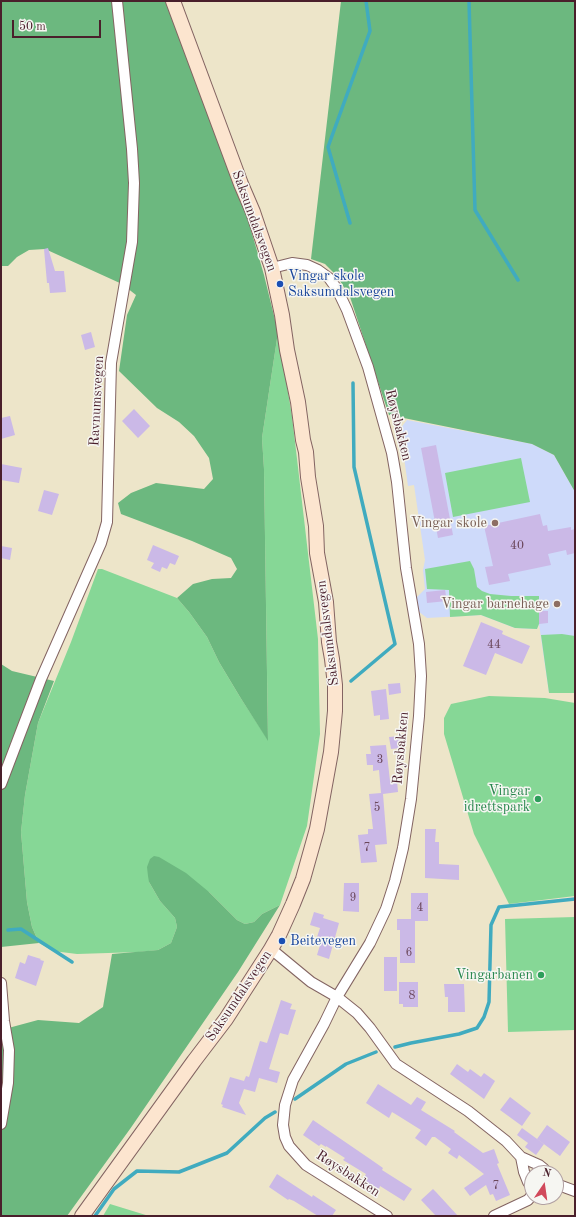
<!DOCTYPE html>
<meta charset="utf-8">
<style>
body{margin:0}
#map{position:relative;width:576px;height:1217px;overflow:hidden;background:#ede5c9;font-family:"Old Standard TT",serif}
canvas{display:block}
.frame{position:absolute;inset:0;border:2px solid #4a1f2b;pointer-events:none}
.north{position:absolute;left:524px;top:1165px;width:40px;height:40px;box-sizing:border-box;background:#f6f6f2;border:1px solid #b1a0a2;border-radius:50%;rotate:13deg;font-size:11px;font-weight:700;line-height:16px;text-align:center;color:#4a1f2b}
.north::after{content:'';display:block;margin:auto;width:14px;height:18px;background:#d1495b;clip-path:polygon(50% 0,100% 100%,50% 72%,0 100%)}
.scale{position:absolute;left:12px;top:20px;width:89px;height:18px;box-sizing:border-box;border:2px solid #4a1f2b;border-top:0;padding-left:5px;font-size:12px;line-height:14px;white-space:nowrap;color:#4a1f2b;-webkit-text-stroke:3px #f6f6f2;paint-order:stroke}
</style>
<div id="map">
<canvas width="576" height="1217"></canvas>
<div class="frame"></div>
<div class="north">N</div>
<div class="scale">50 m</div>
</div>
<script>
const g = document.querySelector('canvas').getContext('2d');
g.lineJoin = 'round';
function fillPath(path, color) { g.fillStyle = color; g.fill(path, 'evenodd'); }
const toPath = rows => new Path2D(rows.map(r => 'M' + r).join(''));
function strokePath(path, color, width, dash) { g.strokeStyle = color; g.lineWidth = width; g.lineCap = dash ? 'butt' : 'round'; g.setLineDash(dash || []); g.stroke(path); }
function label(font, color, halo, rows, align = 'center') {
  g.font = font + ' "Old Standard TT",serif'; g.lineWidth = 3; g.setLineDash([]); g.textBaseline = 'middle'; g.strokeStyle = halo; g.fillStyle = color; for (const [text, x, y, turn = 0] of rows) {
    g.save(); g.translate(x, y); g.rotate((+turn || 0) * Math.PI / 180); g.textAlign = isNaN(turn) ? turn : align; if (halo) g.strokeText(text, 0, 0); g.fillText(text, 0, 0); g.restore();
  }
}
const built = toPath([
 [407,420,532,444,554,455,575,492,575,693,549,693,539,624,537,629,515,628,481,615,427,618,418,611,416,598,425,589,423,570,425,560,414,485,408,486,400,429]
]);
const green = toPath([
 [278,332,292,416,318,639,320,734,307,826,280,905,262,914,254,922,245,924,237,920,209,892,149,882,160,901,175,918,177,927,171,943,158,950,139,952,77,954,53,951,39,943,32,927,27,902,21,832,25,795,38,723,71,642,98,569,102,569,177,598,189,612,207,637,219,662,240,697,268,740,264,469,262,438],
 [521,458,530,502,453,517,445,473],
 [470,561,474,569,477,587,482,591,490,594,511,596,539,596,539,624,537,629,515,628,481,615,450,617,449,590,427,589,425,569],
 [562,634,575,636,575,693,549,693,541,635],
 [489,696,545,698,575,703,575,896,509,904,474,834,444,734,444,718,451,704],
 [575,917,575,1030,508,1032,505,919],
 [110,1204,149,1216,103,1216]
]);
const forest = toPath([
 [1,1,167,1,242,199,264,275,278,332,262,438,264,469,268,741,240,697,219,662,207,637,189,612,177,598,193,584,212,579,231,578,237,569,231,558,192,541,121,514,118,503,131,493,156,483,204,489,213,479,209,458,194,436,179,422,157,408,119,371,127,315,136,295,122,284,45,249,29,250,17,257,8,266,1,266],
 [341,1,575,1,575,492,554,455,532,444,389,415,350,297,337,276,325,264,311,259],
 [1,664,12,671,54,681,38,723,25,795,21,832,27,902,32,927,39,943,1,947],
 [154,856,159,857,186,873,209,892,237,920,245,924,254,922,262,914,280,905,238,972,130,1129,67,1216,1,1216,1,1030,38,1020,79,1023,103,1007,112,954,158,950,171,943,177,927,175,918,160,901,149,882,148,876,147,867,150,859]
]);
const stream = toPath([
 [469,1,475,210,518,280],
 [350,223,328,147,370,31,366,1],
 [351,681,395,644,354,467,353,383],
 [8,930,21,929,72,962],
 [395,1047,411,1043,459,1034,477,1028,484,1017,489,1002,491,925,499,907,575,899],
 [295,1099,346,1064,376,1052],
 [95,1216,114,1189,137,1171,179,1172,227,1153,265,1118,275,1112]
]);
const building = toPath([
 [48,248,55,271,64,271,66,292,50,293,49,283,47,283,44,249],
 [91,332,95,347,85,350,81,335],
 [134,409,150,426,138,438,122,421],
 [10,416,15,435,1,439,1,418],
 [436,445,453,535,438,538,421,448],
 [1,464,22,468,19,483,1,480],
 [44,490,59,494,52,515,38,511],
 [540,514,543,526,547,525,548,531,571,527,571,530,575,529,575,553,567,555,566,550,548,554,551,565,508,574,510,581,489,585,485,567,493,566,484,526],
 [153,545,179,556,175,565,170,563,167,569,162,567,160,572,151,568,154,563,147,560],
 [1,546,12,548,10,560,1,558],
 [445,590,447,601,427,603,426,592],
 [539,611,548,611,548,623,539,624],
 [481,622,503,631,502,634,530,646,522,664,495,653,486,675,463,666],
 [400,683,401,693,389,695,388,684],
 [386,689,389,719,380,720,380,715,374,716,371,691],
 [400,736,401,748,391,749,389,737],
 [386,745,390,781,397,780,398,792,383,794,387,844,375,845,377,862,361,863,358,835,368,834,368,829,373,829,369,794,381,793,379,770,373,771,373,765,367,765,366,754,371,754,370,746],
 [425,829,436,829,435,842,439,842,439,864,459,865,459,880,425,878],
 [344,883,359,883,359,912,343,911],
 [411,893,428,893,428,921,415,921,415,963,400,963,400,930,397,930,397,919,411,919],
 [314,912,324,915,323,918,339,923,329,959,317,955,320,945,315,943,320,928,310,925],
 [28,955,41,959,40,960,44,961,36,986,15,978,20,962,25,964],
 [384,957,397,957,397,991,384,991],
 [399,982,418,982,418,1007,403,1007,403,1004,399,1004],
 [444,984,464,984,465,1012,448,1012,448,997,445,997],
 [281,1000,292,1004,290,1009,296,1010,288,1035,280,1033,269,1069,280,1072,277,1083,259,1078,255,1092,244,1089,239,1103,246,1115,222,1107,223,1105,221,1104,230,1077,244,1081,246,1076,249,1077,260,1041,267,1043],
 [457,1064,468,1072,470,1069,481,1077,484,1073,495,1081,484,1099,450,1074],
 [378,1084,411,1105,417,1097,426,1102,421,1110,455,1131,454,1132,483,1153,494,1149,499,1163,497,1164,510,1195,496,1201,493,1194,490,1195,486,1185,470,1196,464,1188,484,1174,459,1155,457,1159,448,1153,451,1149,435,1137,432,1137,426,1146,415,1138,421,1130,397,1115,392,1112,389,1118,366,1103],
 [510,1097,531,1113,522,1126,500,1110],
 [313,1120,373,1161,383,1168,382,1170,412,1189,404,1201,380,1186,379,1189,372,1185,370,1189,361,1183,366,1174,343,1160,345,1158,326,1146,326,1147,321,1144,319,1146,303,1135],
 [547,1125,570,1142,560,1156,537,1139],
 [522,1128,544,1144,536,1155,525,1147,528,1143,517,1135],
 [277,1174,312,1197,313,1195,336,1210,332,1216,318,1216,294,1201,289,1199,288,1200,269,1187],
 [433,1189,436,1192,458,1216,436,1216,421,1200]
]);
const minor = toPath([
 [272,268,292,263,307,265,318,270,329,278,337,289,347,310,368,367,392,453,397,482,406,568,419,644,421,676,419,716,411,799,403,848,395,881,386,909,370,943,337,997,324,1024,293,1080,285,1105,283,1125,285,1137,289,1146,306,1165,387,1216],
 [1,784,41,679,101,543,107,522,111,363,132,242,134,183,132,149,117,1],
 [271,949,311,982,337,997,357,1013,370,1028,396,1064,468,1111,506,1141,521,1157,539,1165,544,1169,546,1173],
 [1,983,4,1021,9,1050,8,1083,1,1124],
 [521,1157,524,1172,528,1182,532,1188],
 [556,1184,575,1191],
 [494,1216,528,1200,532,1195]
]);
const secondary = toPath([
 [82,1216,194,1061,226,1019,271,949,279,935,293,904,303,879,317,829,331,752,335,711,335,685,332,659,329,642,326,602,317,553,316,526,308,477,306,452,303,440,298,402,287,350,282,315,272,268,253,212,241,184,173,1]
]);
const markers = [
 [280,284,4,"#1a4fb4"],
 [495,523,4,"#8d6e63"],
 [557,604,4,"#8d6e63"],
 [538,799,4,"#2e9e5b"],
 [282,941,4,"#1a4fb4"],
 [541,975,4,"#2e9e5b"]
];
const numberNames = [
 ["40",517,546],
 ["44",494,645],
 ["3",380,760],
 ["5",377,808],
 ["7",367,848],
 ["9",353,898],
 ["4",420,908],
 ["6",409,953],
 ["8",412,996],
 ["7",496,1186]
];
const streetNames = [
 ["Saksumdalsvegen",254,221,70],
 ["Ravnumsvegen",97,401,-87],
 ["Røysbakken",398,425,76],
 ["Saksumdalsvegen",328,633,-97],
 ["Røysbakken",401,748,-85],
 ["Saksumdalsvegen",239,996,-56],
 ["Røysbakken",348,1174,33]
];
const transitNames = [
 ["Vingar skole",288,276],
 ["Saksumdalsvegen",288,292],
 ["Beitevegen",290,941]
];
const educationNames = [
 ["Vingar skole",487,523],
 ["Vingar barnehage",549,604]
];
const leisureNames = [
 ["Vingar",530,791],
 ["idrettspark",530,807],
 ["Vingarbanen",533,975]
];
fillPath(built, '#cedafa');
fillPath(green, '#86d796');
fillPath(forest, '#6cb87f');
strokePath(stream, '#40abbf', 3.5);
fillPath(building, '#cbb9e7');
strokePath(minor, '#836462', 12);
strokePath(secondary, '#836462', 16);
strokePath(minor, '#fff', 10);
strokePath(secondary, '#fce5cf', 14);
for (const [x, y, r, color] of markers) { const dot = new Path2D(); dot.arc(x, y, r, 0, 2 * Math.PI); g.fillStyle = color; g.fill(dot); strokePath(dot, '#f6f6f2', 1.5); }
label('12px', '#6a465a', null, numberNames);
label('14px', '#4a1f2b', '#f6f6f2', streetNames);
label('14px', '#164399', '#f6f6f2', transitNames, 'left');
label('14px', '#785e54', '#f6f6f2', educationNames, 'right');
label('14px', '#27864d', '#f6f6f2', leisureNames, 'right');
</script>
